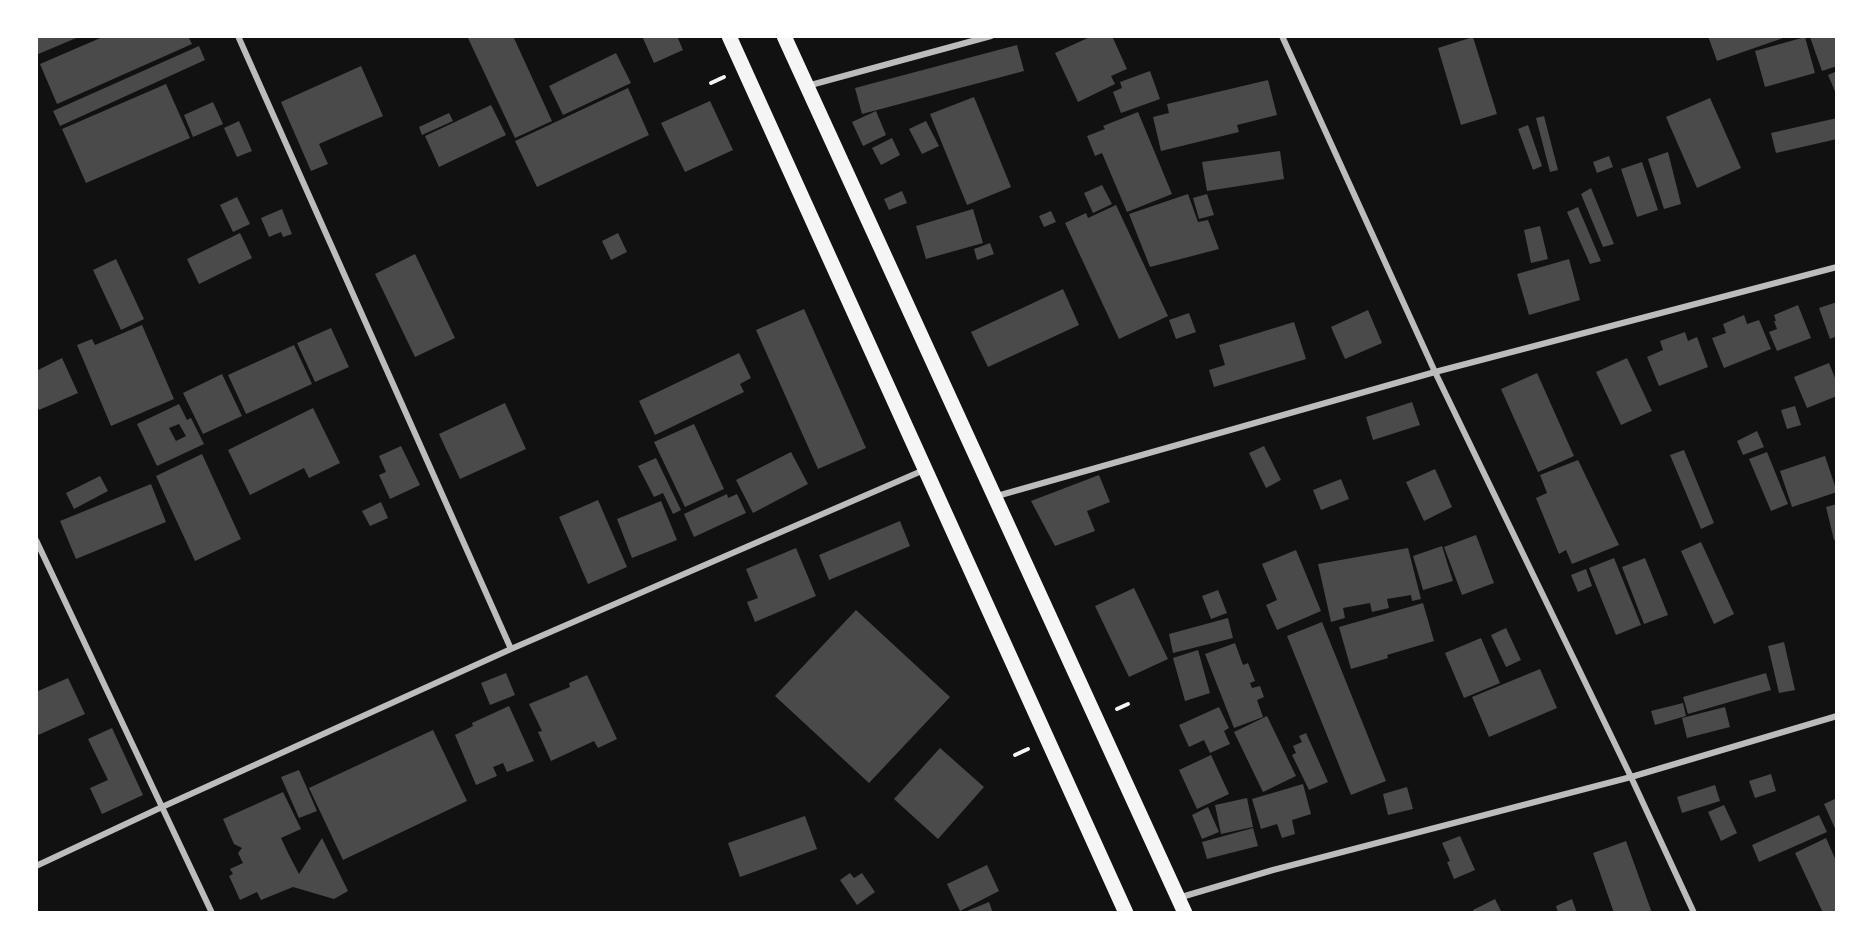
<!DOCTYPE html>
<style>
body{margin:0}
#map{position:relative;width:1873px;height:949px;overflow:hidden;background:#111;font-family:Quicksand,sans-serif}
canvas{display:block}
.frame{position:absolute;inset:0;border:38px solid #fff;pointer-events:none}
</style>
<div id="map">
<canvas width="1873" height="949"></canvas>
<div class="frame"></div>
</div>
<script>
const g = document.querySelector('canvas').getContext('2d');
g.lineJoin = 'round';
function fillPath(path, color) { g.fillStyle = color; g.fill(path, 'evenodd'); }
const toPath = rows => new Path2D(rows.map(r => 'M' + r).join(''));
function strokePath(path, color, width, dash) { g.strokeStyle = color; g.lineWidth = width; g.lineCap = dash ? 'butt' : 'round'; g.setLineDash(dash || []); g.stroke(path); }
const building = toPath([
 [36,36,81,36,36,55],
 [105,36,188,36,192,44,57,104,40,64],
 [467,36,513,36,552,121,515,138],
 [642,36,677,36,683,50,654,63],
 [1092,36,1112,36,1127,69,1111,76,1115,84,1078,102,1055,53],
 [1708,36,1789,36,1717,61],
 [1812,36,1837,36,1837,66,1822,71,1810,37],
 [1473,37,1497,114,1461,125,1438,48],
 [1805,37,1815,73,1765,87,1755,51],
 [1017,45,1024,71,862,114,855,88],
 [199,46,205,60,60,126,53,111],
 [616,53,631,83,563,115,549,86],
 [361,66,383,116,319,144,328,164,311,171,281,102],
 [1150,71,1160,99,1121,113,1113,92,1122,88,1120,82],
 [1837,71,1837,96,1828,75],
 [1268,80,1277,115,1237,125,1239,132,1161,151,1153,117,1169,113,1167,104],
 [166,84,190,138,86,183,62,129],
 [628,88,649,135,537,187,515,141],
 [974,97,1011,187,967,205,930,114],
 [1710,98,1741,168,1697,188,1666,117],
 [710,101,733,150,685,172,661,123],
 [213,102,223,124,193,137,184,115],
 [491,105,506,135,439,167,425,136],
 [876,111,886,135,863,146,852,122],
 [1138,112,1172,194,1127,212,1102,153,1095,156,1087,136,1105,129,1103,126],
 [449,113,453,121,422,135,419,127],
 [1544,116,1558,170,1550,172,1536,118],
 [1837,118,1837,139,1776,153,1771,133],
 [239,121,252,151,237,157,224,128],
 [926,121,939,146,922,154,909,129],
 [1528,125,1542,166,1533,170,1518,129],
 [892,138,900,155,881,165,872,148],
 [1280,151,1284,179,1207,191,1202,162],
 [1668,152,1681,204,1664,209,1648,159],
 [1609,156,1613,167,1597,173,1593,162],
 [1642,162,1658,210,1637,217,1621,169],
 [1102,185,1112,204,1093,213,1084,193],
 [1591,188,1614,244,1603,247,1581,194],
 [902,191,907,203,889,210,884,199],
 [1188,194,1198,222,1208,220,1219,249,1150,267,1129,214],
 [1207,194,1214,215,1199,219,1193,198],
 [237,197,250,224,233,232,220,205],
 [1116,205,1168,316,1119,339,1065,223,1086,213,1088,218],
 [1578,207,1601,261,1590,264,1567,212],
 [282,209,292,234,283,237,281,232,269,237,261,218],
 [973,209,983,243,926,259,916,226],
 [1051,211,1056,222,1044,227,1039,216],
 [1540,226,1548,259,1531,263,1524,230],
 [240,233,252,258,199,284,187,259],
 [618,233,627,252,611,260,602,241],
 [990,243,994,254,977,260,974,249],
 [415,254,455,338,415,357,375,274],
 [116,259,144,319,121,330,93,270],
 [1569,259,1580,300,1529,315,1517,274],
 [1063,289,1079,325,988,367,971,332],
 [1837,302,1837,336,1830,339,1819,308],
 [1798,305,1811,338,1777,351,1769,332,1777,329,1774,321,1776,321,1774,315],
 [804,309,866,448,818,469,756,330],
 [1368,310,1382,343,1345,359,1331,327],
 [1189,313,1196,332,1176,339,1169,320],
 [1744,315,1747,324,1759,320,1771,349,1724,368,1712,338,1726,333,1723,324],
 [1294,322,1306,359,1214,387,1209,370,1225,365,1219,345],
 [142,325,174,399,111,426,77,345,92,339,95,345],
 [331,328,349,367,315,382,297,343],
 [1685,332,1688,341,1697,337,1708,367,1659,386,1647,357,1663,350,1660,341],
 [294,345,312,384,246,414,228,375],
 [739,353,751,378,740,384,744,392,655,435,639,401],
 [62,358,78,393,39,410,36,404,36,371],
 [1627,358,1652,411,1621,425,1596,372],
 [1829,363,1837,383,1837,396,1807,408,1794,377],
 [1537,373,1574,456,1538,472,1501,389],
 [222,374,242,416,203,434,183,393],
 [1412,402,1420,425,1373,440,1366,417],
 [505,403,526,449,460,479,439,434],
 [179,404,187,420,191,418,204,444,157,466,137,424],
 [179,424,186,436,176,441,169,428],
 [1795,406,1801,425,1787,429,1781,410],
 [313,408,340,463,309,478,304,468,250,495,228,450],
 [694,424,724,489,685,507,654,442],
 [1757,431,1764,447,1743,455,1737,441],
 [401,446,420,485,390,499,379,475,386,472,379,456],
 [1264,446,1281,480,1266,488,1249,453],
 [1684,450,1714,523,1701,529,1670,455],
 [791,452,808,484,753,513,736,480],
 [1767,452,1788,504,1771,511,1749,459],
 [202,454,241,539,195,561,156,476],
 [1825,456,1837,492,1792,507,1780,471],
 [656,458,681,510,673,514,663,493,654,497,638,466],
 [1578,460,1619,545,1572,564,1566,550,1559,554,1536,498,1547,493,1540,475],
 [1435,469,1452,507,1424,521,1406,482],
 [1099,475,1110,502,1087,511,1095,531,1055,546,1031,501],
 [100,476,108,491,74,509,66,493],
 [1341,479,1349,499,1321,510,1313,490],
 [151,484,166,522,76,559,60,521],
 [727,494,728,498,737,494,746,513,694,537,684,514],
 [598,500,627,567,588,584,559,517],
 [661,501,677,540,632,558,617,519],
 [381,502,388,518,370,526,362,511],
 [1837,504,1837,539,1834,540,1826,507],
 [900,521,910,546,829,580,819,555],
 [1476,535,1494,583,1462,595,1444,547],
 [1701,542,1734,614,1714,624,1681,551],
 [1442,546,1453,581,1423,590,1413,556],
 [796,548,816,596,755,622,747,602,758,598,746,569],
 [1408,548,1421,599,1412,601,1411,595,1387,599,1389,608,1372,612,1370,603,1343,608,1345,618,1331,622,1318,564],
 [1296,550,1321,611,1277,630,1266,605,1277,600,1262,564],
 [1614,558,1641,625,1616,635,1589,568],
 [1645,558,1668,615,1644,624,1622,567],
 [1586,569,1592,586,1578,592,1571,575],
 [1134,588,1168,659,1129,677,1095,606],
 [1218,590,1227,613,1211,619,1202,596],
 [1423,603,1434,641,1387,655,1388,658,1351,669,1339,627],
 [856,610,950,697,869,783,775,696],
 [1228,618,1233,638,1173,653,1169,634],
 [1322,622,1386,781,1351,795,1287,636],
 [1506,628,1521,660,1506,667,1491,635],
 [1481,638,1500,683,1464,698,1445,653],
 [1784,642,1795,690,1779,693,1768,646],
 [1235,643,1243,665,1248,663,1255,681,1250,683,1252,688,1260,686,1264,697,1257,700,1263,717,1234,728,1205,654],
 [1198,650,1210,693,1185,701,1173,658],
 [1540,669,1557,708,1489,737,1472,697],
 [506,673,515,695,490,705,481,683],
 [1766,673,1771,690,1688,714,1683,697],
 [587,675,617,739,598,748,594,741,551,761,538,732,542,731,529,704,570,687,569,683],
 [68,678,85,714,36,736,36,692],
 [1683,703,1686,716,1655,725,1651,711],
 [509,706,534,761,507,772,503,763,493,767,497,776,476,785,455,735,473,726,472,723],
 [1219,707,1229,728,1224,731,1230,744,1210,753,1204,740,1189,747,1179,725],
 [1725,707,1730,727,1687,738,1682,718],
 [1267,716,1296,776,1263,792,1234,732],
 [112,728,143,795,102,814,90,788,108,780,88,739],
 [433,730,467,801,343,860,309,788],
 [1306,733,1328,782,1309,790,1292,755,1296,753,1293,746,1302,742,1299,736],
 [940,748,984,787,938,839,894,799],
 [1211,755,1229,794,1197,809,1179,770],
 [299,770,317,811,299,818,281,777],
 [1771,774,1776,791,1755,798,1749,781],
 [1303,784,1311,814,1292,820,1295,834,1282,838,1277,824,1261,829,1252,799],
 [1715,785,1720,801,1682,813,1677,797],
 [1407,787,1413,809,1388,815,1383,794],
 [283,792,301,829,281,838,289,855,299,874,322,838,348,891,334,899,293,887,261,900,257,892,240,900,229,876,233,874,230,869,243,863,238,853,242,848,234,844,223,819],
 [1247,798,1253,827,1221,834,1215,805],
 [1837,798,1837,833,1824,804],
 [1724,805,1737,833,1721,841,1708,812],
 [1208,807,1219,832,1202,839,1192,815],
 [1819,815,1827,832,1759,862,1752,845],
 [805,816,817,849,740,877,728,843],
 [1253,828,1258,846,1207,859,1202,842],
 [1460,836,1475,870,1454,879,1447,862,1450,861,1442,843],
 [1826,838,1837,863,1837,913,1823,913,1795,853],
 [1626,841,1652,913,1614,913,1593,853],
 [987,865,999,891,960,911,947,884],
 [850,873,854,878,862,873,875,892,857,905,840,880],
 [1495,899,1502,913,1474,913,1473,910],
 [1572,899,1577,913,1558,913,1556,906],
 [989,902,993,913,962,913]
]);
const path = toPath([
 [711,83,724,77],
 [1117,709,1128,704],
 [1015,755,1028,749]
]);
const minor = toPath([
 [238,36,511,649],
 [1282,36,1435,372,1631,777,1694,913],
 [807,86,991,36],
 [997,496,1435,372,1837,267],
 [36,540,212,913],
 [36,866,162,807,511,649,924,470],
 [1178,898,1273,870,1631,777,1837,716]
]);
const primary = toPath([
 [729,36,1126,913],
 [784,36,1185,913]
]);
fillPath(building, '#4a4a4a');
strokePath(path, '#f5f5f5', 4);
strokePath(minor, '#bcbcbc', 6);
strokePath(primary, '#f5f5f5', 15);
</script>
